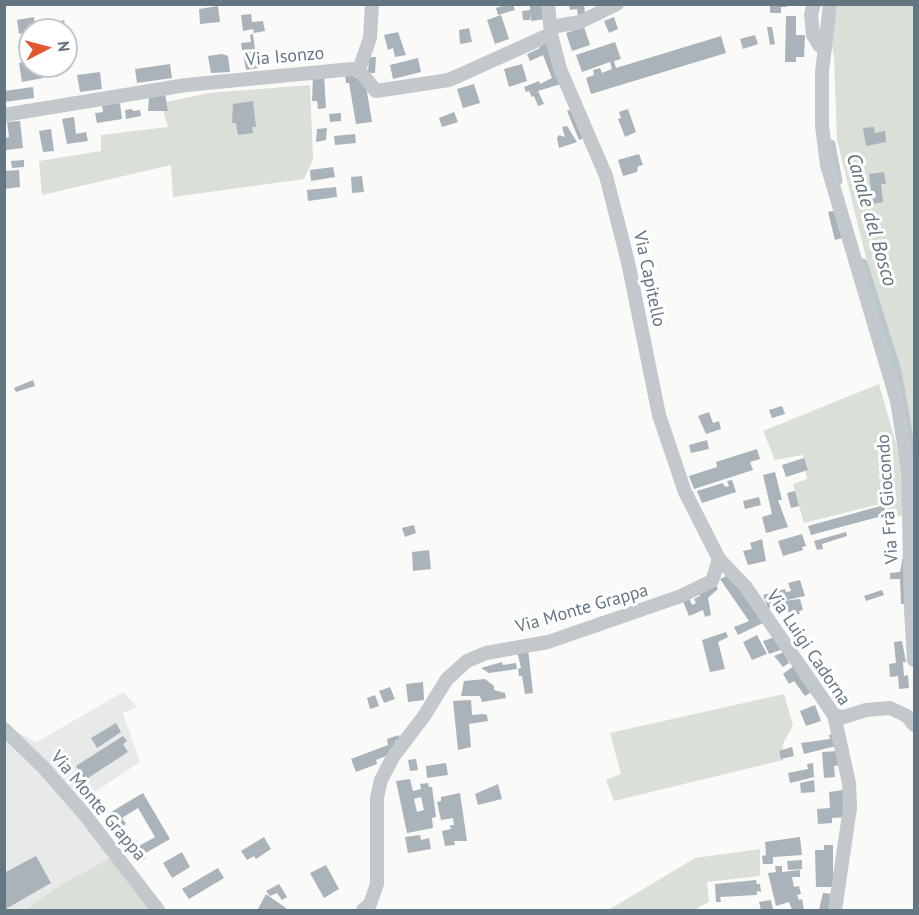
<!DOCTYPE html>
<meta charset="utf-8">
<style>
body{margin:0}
#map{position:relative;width:919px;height:915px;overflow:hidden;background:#fafaf8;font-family:"PT Sans",sans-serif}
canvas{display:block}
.frame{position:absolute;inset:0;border:6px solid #657683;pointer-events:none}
.north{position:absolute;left:18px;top:18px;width:60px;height:60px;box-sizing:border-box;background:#fff;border:2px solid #c1c8cd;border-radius:50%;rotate:84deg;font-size:16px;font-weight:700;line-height:24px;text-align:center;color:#657683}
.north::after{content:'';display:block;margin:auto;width:21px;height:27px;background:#e4572e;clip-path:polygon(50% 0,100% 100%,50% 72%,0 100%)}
</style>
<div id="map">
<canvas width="919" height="915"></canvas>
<div class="frame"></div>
<div class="north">N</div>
</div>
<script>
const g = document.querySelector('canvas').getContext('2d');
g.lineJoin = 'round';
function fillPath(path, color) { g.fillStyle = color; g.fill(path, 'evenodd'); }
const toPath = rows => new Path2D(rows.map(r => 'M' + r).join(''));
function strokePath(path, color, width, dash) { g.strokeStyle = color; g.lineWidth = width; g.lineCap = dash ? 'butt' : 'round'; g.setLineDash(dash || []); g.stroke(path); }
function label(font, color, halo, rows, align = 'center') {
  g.font = font + ' "PT Sans",sans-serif'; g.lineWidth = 6; g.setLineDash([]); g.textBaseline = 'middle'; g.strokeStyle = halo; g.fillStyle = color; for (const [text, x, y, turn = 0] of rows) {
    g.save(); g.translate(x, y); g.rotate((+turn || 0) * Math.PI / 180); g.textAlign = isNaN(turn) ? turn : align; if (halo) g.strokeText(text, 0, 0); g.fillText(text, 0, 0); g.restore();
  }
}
const built = toPath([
 [123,692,137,707,123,713,140,762,89,796,87,806,119,853,60,885,25,910,5,910,4,726,37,742]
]);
const green = toPath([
 [824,5,914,5,914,447,892,343,873,286,837,140,834,56],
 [310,85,313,159,304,179,173,197,171,165,42,195,39,161,101,151,101,135,168,127,161,103,209,93],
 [879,384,903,468,914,465,914,512,890,519,884,503,804,523,793,484,807,479,803,455,775,460,763,431],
 [784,694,793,725,783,744,783,760,614,801,606,780,621,774,610,733],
 [760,849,760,876,707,882,709,902,694,910,602,910,610,909,695,858],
 [119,853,152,910,25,910,60,885]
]);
const canal = toPath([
 [831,144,838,181],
 [863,263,897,371,914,467]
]);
const building = toPath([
 [508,4,513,4,515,10,498,15,496,8],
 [544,4,546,19,531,21,530,13,530,20,523,20,522,11,530,10,530,6],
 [569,4,584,4,585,14,578,15,577,9,570,10],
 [770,4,787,4,787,7,781,7,781,13,770,13],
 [218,6,220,22,200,24,199,9],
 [251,14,252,22,263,21,265,31,254,33,253,29,243,31,241,15],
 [501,15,509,39,495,44,487,20],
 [786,16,796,16,796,35,805,35,804,57,796,57,796,62,785,62],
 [34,17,35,26,32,26,33,30,19,34,17,20],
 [614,17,618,29,609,33,604,21],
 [64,20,65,26,44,29,44,26],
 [584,27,590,45,572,51,566,33],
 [767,27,772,27,775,44,770,45],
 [469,28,472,42,460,44,459,30],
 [398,32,406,55,395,57,393,48,388,50,384,35],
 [253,34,255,49,242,50,241,43,251,42,250,35],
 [755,35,758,44,743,49,740,39],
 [721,36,726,53,591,94,586,78,594,75,593,70,600,68,602,73,612,69,610,62,582,72,576,55,615,42,621,59,614,61,616,68],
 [30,38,30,53,22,54,22,40],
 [544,38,564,83,538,91,544,104,538,106,534,96,532,97,529,91,526,92,524,87,539,81,540,84,552,78,543,55,530,61,527,54,540,48,537,41],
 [255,51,258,68,246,70,243,53],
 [222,54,228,56,230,72,211,73,208,56],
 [369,57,376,57,375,73,368,73],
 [418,58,421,72,393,79,390,65],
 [30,61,30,66,46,66,47,70,42,71,43,78,22,82,19,63],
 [170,64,172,78,137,83,135,69],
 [522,64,527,81,509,87,504,69],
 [100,72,102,89,80,92,77,75],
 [324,74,326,108,318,109,317,101,312,101,313,75],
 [354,74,354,77,365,80,372,122,356,124,349,83,346,83,345,75],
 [474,84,480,103,463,108,457,89],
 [33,87,34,98,4,102,4,91],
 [165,94,168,111,148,111,149,97],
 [253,101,256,127,252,127,253,133,238,135,236,123,232,123,233,104],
 [120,103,122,119,97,123,95,113,103,112,102,106],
 [574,108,587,137,579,140,567,111],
 [132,109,133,111,140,110,141,116,126,119,125,110],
 [628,109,636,132,625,137,618,119,621,118,619,112],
 [454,112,458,122,442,127,439,118],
 [341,113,341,121,330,122,329,114],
 [74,117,76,134,86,132,88,141,67,144,62,119],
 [20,121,23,148,6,150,5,138,9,137,7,122],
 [567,126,577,142,559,148,557,138,559,135,565,137,562,127],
 [874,127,875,133,885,131,886,142,866,146,863,128],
 [327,128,326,140,316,142,317,129],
 [51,129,54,151,43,152,39,131],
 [355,134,356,143,335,145,334,136],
 [639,154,643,165,638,166,637,172,623,176,618,160],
 [24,160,24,167,12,168,11,161],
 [333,167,335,177,311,181,310,170],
 [19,170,20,187,4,189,4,171],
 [884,172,886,184,881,184,883,202,873,204,869,174],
 [362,176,364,192,352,193,351,177],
 [336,187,337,197,308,201,307,190],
 [838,210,846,237,835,240,828,212],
 [33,380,35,386,16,392,14,388],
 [782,406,785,414,772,418,769,410],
 [709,412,713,423,719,421,721,429,706,434,698,416],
 [707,440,709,449,691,453,689,445],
 [757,449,760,459,750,462,753,470,694,489,689,476,717,467,716,462],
 [804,458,808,470,786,477,782,465],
 [775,472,782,500,778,500,788,527,766,533,762,517,772,514,763,475],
 [732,480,736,492,702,503,697,491,723,483,725,487,729,486,727,481],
 [795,491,799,506,791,508,787,493],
 [759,497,761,505,745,509,743,501],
 [884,505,885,510,881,512,882,516,811,535,808,526],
 [414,525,416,533,405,537,402,528],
 [846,532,847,536,822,544,823,549,817,550,814,541],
 [802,534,806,546,802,547,803,550,783,556,778,541],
 [762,539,766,561,748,565,743,551,752,549,750,543],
 [429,550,431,569,413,571,412,552],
 [904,551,908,604,901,604,900,579,890,579,890,573,900,572],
 [733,573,765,622,738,635,734,627,749,621,720,579],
 [800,580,805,596,783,601,800,599,803,610,799,611,800,614,790,617,787,607,783,608,781,604,768,608,763,595,785,589,786,592,791,591,788,583],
 [715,583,718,589,708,598,711,615,705,617,703,610,689,616,681,596,688,595,692,605,696,603,694,599,700,596,698,591],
 [882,590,884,595,866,601,864,596],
 [726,632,728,637,718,642,725,669,710,672,702,640],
 [757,635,767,654,752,660,743,642],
 [775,637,783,649,769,654,763,641],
 [902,641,906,662,903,662,904,676,908,675,909,688,899,689,898,676,890,677,889,664,896,663,894,642],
 [528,649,533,693,525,694,522,676,519,676,518,669,521,668,517,651],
 [784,652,789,663,783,667,774,656],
 [502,662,503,665,516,663,517,669,489,673,481,668],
 [795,665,813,691,805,696,794,681,789,684,783,674],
 [485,679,494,686,494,690,505,693,506,698,482,702,480,696,461,696,464,681],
 [423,682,424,700,408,702,406,684],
 [390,687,395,699,384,703,379,691],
 [375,695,379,706,370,709,367,698],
 [471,700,472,715,483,714,487,715,488,721,469,724,471,747,458,750,453,701],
 [815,705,821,721,806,726,800,711],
 [116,723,121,732,97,748,91,738],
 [837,733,840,745,804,754,801,743,830,739,829,735],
 [399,735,400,739,395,741,397,748,391,754,376,760,377,764,356,772,351,759,388,745,387,739],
 [123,736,127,741,123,744,128,752,85,780,76,766],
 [792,747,794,756,781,759,779,751],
 [839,751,840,765,834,766,835,777,824,778,822,752],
 [416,759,418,770,410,771,408,760],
 [446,763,448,775,427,778,426,766],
 [813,763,814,777,790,783,788,773,808,769,807,764],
 [410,779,413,791,421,789,420,784,428,783,429,787,432,787,436,817,432,818,433,828,407,833,396,781],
 [421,797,424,810,417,812,414,799],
 [814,780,815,792,801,793,800,783],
 [498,784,502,799,478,805,475,794],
 [843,790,846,817,832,818,832,823,818,824,817,809,830,808,829,792],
 [143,793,170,839,144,854,146,858,137,864,126,846,136,840,139,846,155,837,138,808,122,818,126,824,115,831,106,815],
 [460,793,467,841,454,841,455,845,445,846,442,831,451,829,450,825,454,825,453,818,441,820,437,802,441,801,441,797],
 [420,835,421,840,429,838,431,849,408,853,405,837],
 [264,837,271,849,256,859,254,856,247,860,241,851],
 [800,837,802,855,773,857,773,864,763,864,762,856,766,855,765,842],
 [824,845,833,845,833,887,816,887,815,850,824,850],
 [182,852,190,867,172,878,163,863],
 [36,856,51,883,4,910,4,873],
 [802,860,802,869,788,870,787,861],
 [326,865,339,889,324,898,310,873],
 [775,866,782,866,782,872,800,870,800,877,792,877,794,887,799,886,801,894,797,895,799,900,802,899,804,910,792,910,789,902,776,906,768,873,776,872],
 [218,868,224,878,189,899,182,889],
 [756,880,757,884,760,884,761,892,757,891,757,895,720,897,721,902,716,902,715,884],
 [279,884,287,897,282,900,277,893,270,896,266,891],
 [823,893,833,894,832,910,819,910],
 [266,894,286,908,287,910,258,909],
 [771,900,773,910,761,910,759,902]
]);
const minor = toPath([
 [548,4,551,34,560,69,606,176,628,262,659,415,685,492,719,559,745,586,834,715,849,783,850,808,835,910],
 [814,4,811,14,813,35,819,45,825,49],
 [830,4,822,72,822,126,827,165,897,401,908,470,911,610,914,660],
 [551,27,580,22,617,4],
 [359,70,370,38,372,4],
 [4,115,186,85,352,69,359,70,376,91,449,80,551,34],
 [834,715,844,717,866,710,890,708,907,716,914,725],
 [4,729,43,767,85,815,158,910],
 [363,910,370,904,377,884,377,798,381,780,393,757,424,716,447,679,467,661,486,653,548,642,681,596,712,581,719,559]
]);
const streetNames = [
 ["Via Isonzo",285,57,-5],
 ["Via Capitello",649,279,78],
 ["Via Frà Giocondo",888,499,-94],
 ["Via Monte Grappa",582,609,-16],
 ["Via Luigi Cadorna",808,648,56],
 ["Via Monte Grappa",98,806,50]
];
const waterNames = [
 ["Canale del Bosco",871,220,74]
];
fillPath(built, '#e8e9e9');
fillPath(green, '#dadfd7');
strokePath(canal, '#bbc7cb', 9);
fillPath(building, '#aab3b9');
strokePath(minor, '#c3c8cc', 14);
label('18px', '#657683', '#fff', streetNames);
label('italic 20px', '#60757c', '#fff', waterNames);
</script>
